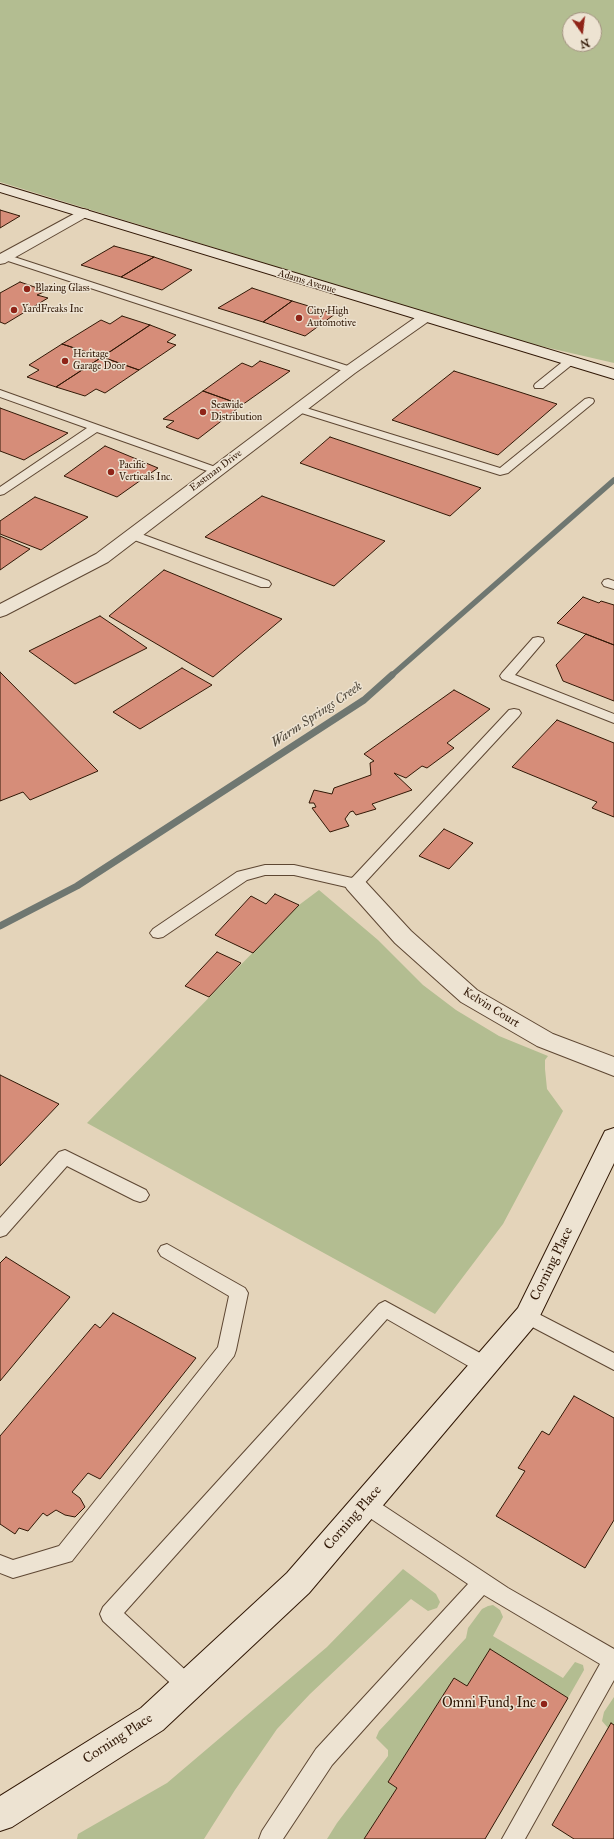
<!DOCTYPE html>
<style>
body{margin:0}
#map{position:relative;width:614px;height:1839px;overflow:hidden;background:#e4d4ba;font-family:"IM FELL Great Primer",serif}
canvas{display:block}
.north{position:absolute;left:562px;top:12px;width:40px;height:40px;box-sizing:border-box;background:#ede3d2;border:1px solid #a29280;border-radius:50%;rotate:166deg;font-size:11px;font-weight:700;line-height:16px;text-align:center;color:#311806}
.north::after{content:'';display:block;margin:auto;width:14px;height:18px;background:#8f2418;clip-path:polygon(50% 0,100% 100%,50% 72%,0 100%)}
</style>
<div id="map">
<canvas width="614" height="1839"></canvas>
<div class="north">N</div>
</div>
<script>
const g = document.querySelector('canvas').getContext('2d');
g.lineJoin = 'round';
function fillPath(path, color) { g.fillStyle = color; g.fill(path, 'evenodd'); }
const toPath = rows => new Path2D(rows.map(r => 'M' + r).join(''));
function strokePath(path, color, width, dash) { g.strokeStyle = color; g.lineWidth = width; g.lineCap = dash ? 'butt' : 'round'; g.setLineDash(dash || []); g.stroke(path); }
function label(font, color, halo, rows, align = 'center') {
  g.font = font + ' "IM FELL Great Primer",serif'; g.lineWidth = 3; g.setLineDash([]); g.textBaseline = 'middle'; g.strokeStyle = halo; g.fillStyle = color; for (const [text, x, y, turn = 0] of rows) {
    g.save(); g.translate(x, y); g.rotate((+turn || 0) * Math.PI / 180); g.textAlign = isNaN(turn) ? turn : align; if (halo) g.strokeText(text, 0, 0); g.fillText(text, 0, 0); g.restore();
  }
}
const green = toPath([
 [0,0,614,0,614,363,536,345,398,304,0,182],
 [570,20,594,20,594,44,570,44],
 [319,890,378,940,423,985,456,1010,499,1036,548,1056,545,1060,545,1069,547,1089,563,1111,503,1224,435,1314,87,1123,299,905],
 [403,1569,436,1594,440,1602,437,1608,428,1611,411,1599,310,1694,277,1729,235,1790,204,1839,77,1839,78,1834,167,1783,327,1647],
 [493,1605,500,1610,503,1617,493,1636,563,1678,575,1662,583,1665,584,1670,568,1698,490,1649,467,1686,454,1678,388,1782,397,1788,364,1839,327,1839,337,1823,388,1756,388,1750,376,1738,379,1731,466,1638,468,1628,482,1609,488,1606],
 [614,1697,614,1725,608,1728,602,1721,604,1712]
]);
const streamFar1 = toPath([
 [391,676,614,480]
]);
const stream = toPath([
 [0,926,77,886,364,700,392,675]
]);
const building = toPath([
 [0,210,20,216,0,228,0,210],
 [114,246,154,257,121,277,81,265,114,246],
 [154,257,192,270,162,290,121,277,154,257],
 [20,282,46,291,37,295,48,298,5,324,0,322,0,293,20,282],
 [252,288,292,301,263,322,218,308,252,288],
 [292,301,335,314,305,336,263,322,292,301],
 [122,316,150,325,102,357,62,344,101,320,110,324,122,316],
 [150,325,176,335,167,342,176,345,139,370,102,357,150,325],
 [62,344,102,357,56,387,27,377,39,370,29,365,62,344],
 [102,357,139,370,105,393,96,389,85,396,56,387,102,357],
 [260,361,290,371,242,405,203,391,242,363,252,367,260,361],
 [454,371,557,404,498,455,392,420,454,371],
 [203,391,242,405,198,439,166,427,174,421,163,419,203,391],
 [0,408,68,433,24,460,0,451,0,408],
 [330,437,481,488,450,516,300,463,330,437],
 [105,446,158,468,117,497,64,476,105,446],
 [262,496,385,541,334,586,205,537,262,496],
 [35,497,88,517,41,550,0,534,0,521,35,497],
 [0,536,30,549,0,570,0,536],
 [164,570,282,619,213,677,109,616,164,570],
 [583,597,599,603,601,601,614,605,614,645,557,623,583,597],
 [100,616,147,648,75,684,29,651,100,616],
 [586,634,614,645,614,701,563,681,556,665,586,634],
 [182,668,212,685,140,729,113,712,182,668],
 [0,672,98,771,30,800,23,792,0,801,0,672],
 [454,690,490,709,447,743,454,748,427,768,422,766,406,778,394,773,412,790,372,804,376,809,356,815,353,811,350,812,345,819,349,826,330,832,312,808,316,807,314,803,309,803,314,790,332,794,334,788,371,775,370,763,374,761,364,754,454,690],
 [557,720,614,743,614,817,592,808,597,802,512,767,557,720],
 [444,829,473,843,449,869,419,856,444,829],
 [275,894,299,905,253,953,215,935,251,896,266,904,275,894],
 [217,952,241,963,209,997,185,986,217,952],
 [0,1075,59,1104,0,1166,0,1075],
 [6,1257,70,1297,0,1381,0,1263,6,1257],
 [113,1313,196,1358,100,1479,88,1473,72,1492,80,1498,85,1507,75,1517,65,1515,56,1510,47,1516,43,1513,28,1531,19,1528,15,1534,0,1524,0,1436,95,1324,100,1328,113,1313],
 [574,1396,614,1418,614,1520,585,1568,496,1516,525,1471,518,1468,542,1431,549,1435,574,1396],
 [490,1649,568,1698,485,1839,364,1839,397,1788,388,1782,454,1678,467,1686,490,1649],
 [611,1723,614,1725,614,1839,574,1839,552,1825,611,1723]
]);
const lane = toPath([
 [5,254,354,368,355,370,350,373,346,372,2,259,0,257,5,254],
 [570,358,574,359,575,361,574,363,543,388,535,388,534,386,535,384,566,359,570,358],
 [0,390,221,469,223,471,221,473,213,473,97,432,4,494,0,495,0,487,87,428,0,397,0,390],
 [589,398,593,399,594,401,593,403,508,473,500,475,295,411,294,409,299,406,303,407,500,468,585,399,589,398],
 [133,531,269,581,271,584,269,587,261,587,129,538,127,535,129,532,133,531],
 [608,579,614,581,614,589,604,586,602,583,604,580,608,579],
 [538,637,543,638,544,641,515,675,614,714,614,723,502,679,500,676,502,673,533,638,538,637],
 [514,709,519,710,521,713,519,716,360,888,355,889,294,875,265,875,247,880,163,937,158,938,153,937,150,933,153,929,237,872,265,865,294,865,352,878,509,710,514,709],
 [65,1150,146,1190,149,1195,146,1200,140,1202,134,1200,67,1166,6,1235,0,1237,0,1218,59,1152,65,1150],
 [167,1244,245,1288,248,1293,236,1350,234,1356,72,1561,13,1578,0,1573,0,1555,13,1560,59,1546,218,1347,229,1296,161,1256,158,1251,161,1246,167,1244],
 [385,1301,491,1359,493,1365,491,1371,484,1373,477,1371,387,1319,124,1613,194,1678,198,1685,194,1692,187,1695,180,1692,103,1621,100,1614,103,1607,379,1304,385,1301],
 [527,1308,614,1353,614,1370,521,1321,518,1316,521,1311,527,1308],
 [365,1495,372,1498,508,1588,614,1649,614,1680,525,1839,502,1839,600,1664,484,1595,332,1765,283,1839,259,1839,262,1831,316,1749,468,1584,358,1510,355,1504,358,1498,365,1495]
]);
const street = toPath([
 [83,209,88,210,90,213,88,216,5,263,0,264,0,254,83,209],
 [424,314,429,315,431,318,429,321,355,373,108,562,6,615,0,617,0,604,96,554,345,367,419,315,424,314],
 [355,877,363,879,411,931,477,990,553,1034,614,1057,614,1076,537,1046,461,1002,395,943,347,889,344,884,347,879,355,877]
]);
const secondary = toPath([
 [0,184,614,369,614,379,0,192,0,184],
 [614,1128,614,1163,536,1324,309,1593,163,1730,12,1827,0,1831,0,1796,141,1708,287,1573,518,1308,605,1131,614,1128]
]);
const markers = [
 [27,289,4,"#8f2418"],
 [14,310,4,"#8f2418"],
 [299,318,4,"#8f2418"],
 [65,361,4,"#8f2418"],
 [203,412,4,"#8f2418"],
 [111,472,4,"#8f2418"],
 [544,1704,4,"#8f2418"]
];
const farStreetnames = [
 ["Adams Avenue",307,282,17],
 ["Eastman Drive",216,471,-37]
];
const farPoinames = [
 ["Blazing Glass",35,289],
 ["YardFreaks Inc",22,310],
 ["City High",307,312],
 ["Automotive",307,324],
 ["Heritage",73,355],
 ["Garage Door",73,367],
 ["Seawide",211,406],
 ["Distribution",211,418],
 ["Pacific",119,466],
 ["Verticals Inc.",119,478]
];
const streetNames = [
 ["Kelvin Court",491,1008,32]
];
const waterNames = [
 ["Warm Springs Creek",317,715,-34]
];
const nearStreetnames = [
 ["Corning Place",552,1264,-64],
 ["Corning Place",353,1518,-49],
 ["Corning Place",118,1739,-33]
];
const nearPoinames = [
 ["Omni Fund, Inc",536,1704]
];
fillPath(green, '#b3bd91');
strokePath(streamFar1, '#6f7771', 5.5);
strokePath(stream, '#6f7771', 7);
fillPath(building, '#d68d79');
strokePath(building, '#311806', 1);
strokePath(lane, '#5e4733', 2);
strokePath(street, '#5e4733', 2);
strokePath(secondary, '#311806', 2);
fillPath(lane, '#ede3d2');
fillPath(street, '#ede3d2');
fillPath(secondary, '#ede3d2');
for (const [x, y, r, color] of markers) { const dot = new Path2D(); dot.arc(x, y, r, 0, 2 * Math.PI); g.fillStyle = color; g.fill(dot); strokePath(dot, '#ede3d2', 1.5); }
label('10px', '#311806', '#ede3d2', farStreetnames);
label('10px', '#311806', '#ede3d2', farPoinames, 'left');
label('12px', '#311806', '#ede3d2', streetNames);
label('italic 13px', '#50483b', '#ede3d2', waterNames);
label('14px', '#311806', '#ede3d2', nearStreetnames);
label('14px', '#311806', '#ede3d2', nearPoinames, 'right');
</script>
